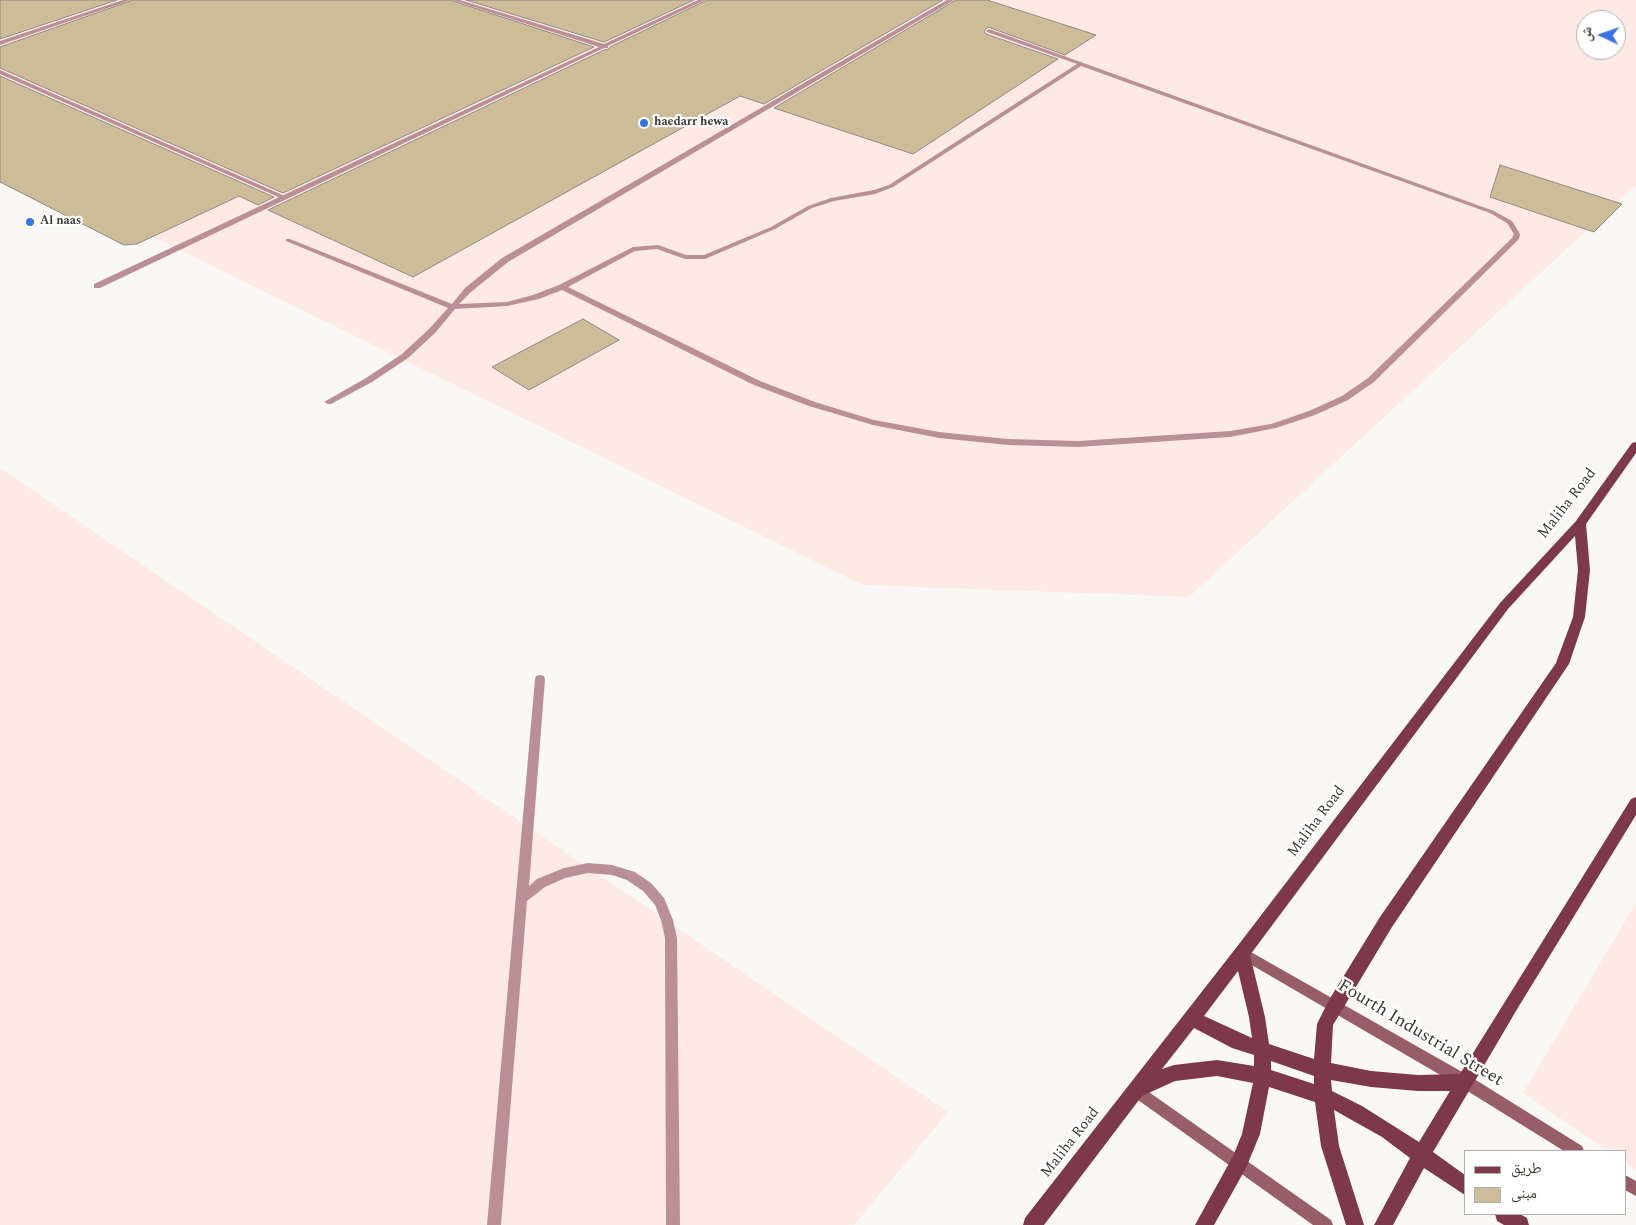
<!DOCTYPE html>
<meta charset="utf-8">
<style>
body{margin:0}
#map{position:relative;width:1636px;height:1225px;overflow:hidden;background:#faf8f4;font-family:Spectral,"Noto Naskh Arabic",serif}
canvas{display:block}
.legend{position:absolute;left:1464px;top:1150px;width:162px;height:65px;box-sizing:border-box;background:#fff;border:1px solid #b1b0af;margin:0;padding:6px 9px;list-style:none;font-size:15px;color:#3b3a38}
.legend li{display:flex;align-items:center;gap:10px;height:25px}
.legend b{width:25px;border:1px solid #b1b0af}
.north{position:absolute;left:1576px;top:10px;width:50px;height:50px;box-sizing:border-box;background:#fff;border:1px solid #b1b0af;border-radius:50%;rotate:273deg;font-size:14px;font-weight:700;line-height:20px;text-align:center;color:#3b3a38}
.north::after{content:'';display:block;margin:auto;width:18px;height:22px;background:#3974e3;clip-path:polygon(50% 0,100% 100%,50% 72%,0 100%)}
</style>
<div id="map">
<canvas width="1636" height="1225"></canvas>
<ul class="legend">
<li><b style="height:6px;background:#7e3948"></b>طريق</li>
<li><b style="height:14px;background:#cdbc98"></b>مبنى</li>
</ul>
<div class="north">ش</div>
</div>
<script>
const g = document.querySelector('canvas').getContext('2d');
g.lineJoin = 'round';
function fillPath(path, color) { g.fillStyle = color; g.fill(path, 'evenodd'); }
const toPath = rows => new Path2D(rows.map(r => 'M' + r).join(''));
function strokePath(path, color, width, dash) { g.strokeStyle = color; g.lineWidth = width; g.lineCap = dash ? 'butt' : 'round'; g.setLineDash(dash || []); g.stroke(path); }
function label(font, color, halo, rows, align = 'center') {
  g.font = font + ' Spectral,serif'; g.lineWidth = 4.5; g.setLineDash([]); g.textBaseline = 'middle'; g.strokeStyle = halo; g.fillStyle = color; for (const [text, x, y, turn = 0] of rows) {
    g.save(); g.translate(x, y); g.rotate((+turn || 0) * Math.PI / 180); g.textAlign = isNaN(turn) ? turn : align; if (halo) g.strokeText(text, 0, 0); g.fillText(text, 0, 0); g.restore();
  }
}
const industrial = toPath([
 [0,0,1636,0,1636,185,1189,597,863,585,0,162],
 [1586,20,1616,20,1616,50,1586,50],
 [0,468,948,1112,854,1225,0,1225],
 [1636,903,1636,1170,1625,1162,1625,1151,1608,1151,1523,1093]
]);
const building = toPath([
 [0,0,117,0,0,39,0,0],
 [133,0,450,0,594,47,283,193,0,68,0,47,133,0],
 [466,0,694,0,604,42,466,0],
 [707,0,943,0,764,104,740,96,413,277,268,210,604,50,609,49,610,47,707,0],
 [956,0,987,0,1096,35,1065,55,988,27,984,31,986,34,1058,59,913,154,774,108,956,0],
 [0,76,274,197,258,205,239,196,137,244,124,245,0,182,0,76],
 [1500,165,1622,204,1594,232,1490,197,1500,165],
 [583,319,619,340,529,390,492,367,583,319]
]);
const lane = toPath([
 [123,0,131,0,0,45,0,41,123,0],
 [947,0,954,0,508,262,471,292,459,304,507,302,533,295,559,285,633,247,658,245,686,255,704,255,771,227,808,206,831,198,874,190,889,185,1077,64,987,32,986,31,989,29,1494,211,1512,221,1520,234,1519,239,1374,382,1348,400,1315,415,1276,428,1230,437,1078,447,1008,445,939,438,873,425,809,406,754,385,562,290,539,299,507,306,455,309,435,333,408,358,372,382,331,404,328,404,324,402,366,378,402,354,429,329,448,308,286,241,286,239,290,239,452,304,465,288,502,258,947,0],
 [1081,66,1490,213,1507,223,1514,234,1512,238,1368,378,1342,396,1309,411,1271,424,1230,431,1078,441,1008,439,939,432,874,420,815,402,760,381,568,287,635,251,657,249,685,259,705,259,775,229,812,208,834,201,875,194,893,187,1081,66],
 [0,70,287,197,288,198,283,199,0,74,0,70],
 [540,675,544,676,545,679,529,886,537,879,564,868,588,863,612,865,635,872,651,883,664,898,673,920,677,938,680,1225,666,1225,665,938,661,920,655,905,643,891,627,880,612,875,588,873,565,878,545,887,527,901,501,1225,487,1225,535,679,536,676,540,675]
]);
const street = toPath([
 [452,0,460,0,604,44,698,0,705,0,608,46,608,48,604,48,100,288,94,288,94,284,599,47,452,0]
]);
const secondary = toPath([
 [1242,947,1471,1077,1582,1146,1584,1151,1564,1151,1461,1087,1238,957,1236,953,1238,949,1242,947],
 [1136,1083,1331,1220,1333,1225,1313,1225,1131,1095,1129,1090,1131,1085,1136,1083],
 [1625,1175,1636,1181,1636,1196,1625,1190,1625,1175]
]);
const primary = toPath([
 [1636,442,1636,453,1586,524,1590,570,1585,617,1569,664,1392,927,1333,1025,1331,1063,1371,1071,1418,1075,1460,1074,1631,799,1636,797,1636,815,1519,1006,1433,1152,1465,1175,1465,1195,1424,1168,1393,1225,1374,1225,1410,1158,1382,1137,1334,1110,1339,1146,1364,1225,1346,1225,1321,1146,1315,1102,1269,1087,1260,1134,1246,1168,1214,1225,1195,1225,1233,1156,1242,1134,1253,1083,1217,1076,1175,1081,1142,1096,1044,1225,1023,1225,1025,1218,1236,948,1500,603,1576,521,1632,443,1636,442],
 [1575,536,1578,570,1573,617,1556,663,1380,917,1329,1000,1317,1024,1314,1059,1269,1044,1265,1017,1250,955,1508,609,1575,536],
 [1238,971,1249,1017,1252,1038,1204,1016,1238,971],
 [1194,1028,1232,1048,1254,1055,1254,1066,1217,1060,1174,1065,1162,1069,1194,1028],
 [1271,1061,1314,1076,1314,1084,1271,1070,1271,1061],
 [1331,1080,1371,1087,1418,1091,1450,1091,1419,1142,1362,1106,1332,1091,1331,1080],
 [1495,1214,1520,1214,1527,1218,1529,1225,1504,1225,1497,1221,1495,1214]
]);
const markers = [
 [644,123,5,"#3974e3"],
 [30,222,5,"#3974e3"]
];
const farPoinames = [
 ["haedarr hewa",654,123],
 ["Al naas",40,222]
];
const streetNames = [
 ["Maliha Road",1568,504,-52],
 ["Maliha Road",1317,822,-53],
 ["Maliha Road",1071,1143,-52]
];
const nearStreetnames = [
 ["Fourth Industrial Street",1420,1034,31]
];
fillPath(industrial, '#feeae4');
fillPath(building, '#cdbc98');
strokePath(building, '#8d8b87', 1);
fillPath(lane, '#ba9096');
fillPath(street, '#ba9096');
fillPath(secondary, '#985e68');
fillPath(primary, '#7e3948');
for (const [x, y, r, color] of markers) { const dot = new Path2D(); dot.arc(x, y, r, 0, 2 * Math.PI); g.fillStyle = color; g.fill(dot); strokePath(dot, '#fff', 2); }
label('bold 12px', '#3b3a38', '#fff', farPoinames, 'left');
label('15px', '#3b3a38', '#fff', streetNames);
label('18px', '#3b3a38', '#fff', nearStreetnames);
</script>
